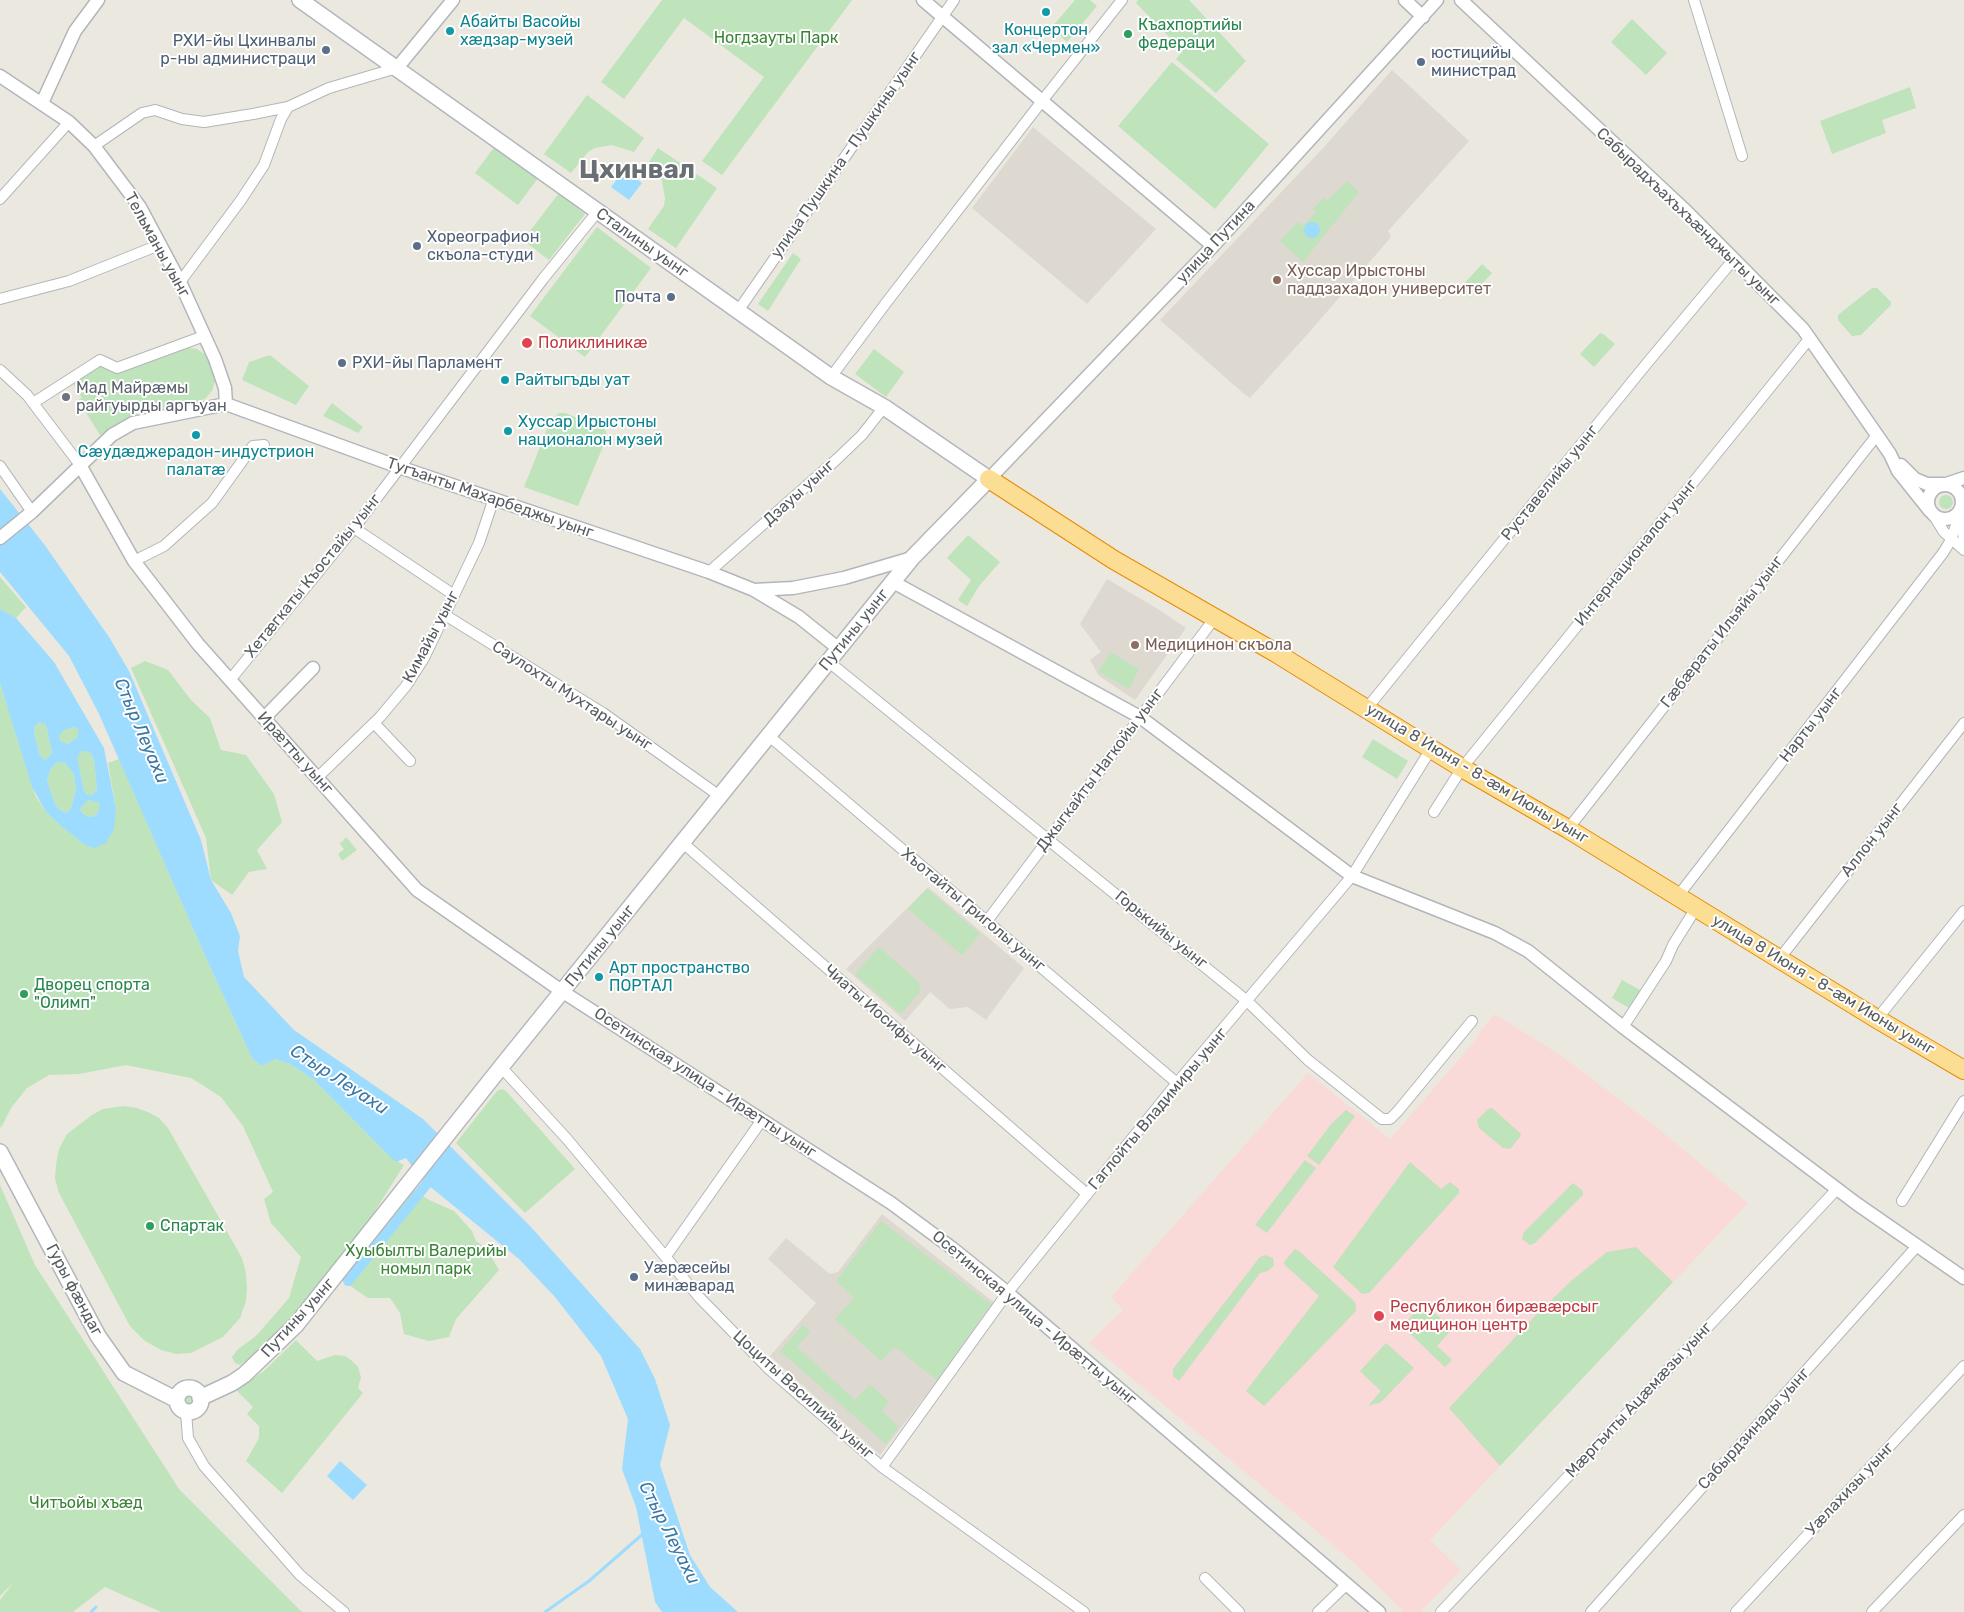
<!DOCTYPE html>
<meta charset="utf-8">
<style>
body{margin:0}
canvas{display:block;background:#ebe8df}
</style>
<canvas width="1964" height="1612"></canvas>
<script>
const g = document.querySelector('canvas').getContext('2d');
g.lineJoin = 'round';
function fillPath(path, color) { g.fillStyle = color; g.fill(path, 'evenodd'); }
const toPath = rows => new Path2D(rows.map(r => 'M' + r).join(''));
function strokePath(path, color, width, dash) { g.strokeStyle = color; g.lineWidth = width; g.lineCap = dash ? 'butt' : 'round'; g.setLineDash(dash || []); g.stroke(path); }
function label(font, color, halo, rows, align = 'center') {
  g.font = font + ' Rubik,sans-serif'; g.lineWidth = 4; g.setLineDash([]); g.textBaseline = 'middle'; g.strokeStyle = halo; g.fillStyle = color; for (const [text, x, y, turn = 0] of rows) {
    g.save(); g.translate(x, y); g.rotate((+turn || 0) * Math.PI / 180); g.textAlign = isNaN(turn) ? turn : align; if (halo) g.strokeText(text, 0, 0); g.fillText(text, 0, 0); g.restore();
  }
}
const education = toPath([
 [1392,70,1469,141,1388,231,1391,237,1313,328,1250,398,1243,393,1160,320,1323,148],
 [1033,127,1156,229,1087,304,972,208],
 [1107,579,1158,609,1186,628,1135,700,1099,676,1090,660,1101,652,1080,624],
 [928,887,1024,968,986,1020,968,1007,950,1009,930,992,905,1021,846,969],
 [882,1214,996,1304,880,1455,770,1356,816,1303,768,1259,786,1238,830,1274,838,1272]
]);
const medical = toPath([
 [1495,1014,1560,1055,1660,1130,1748,1203,1430,1540,1461,1570,1420,1612,1404,1612,1353,1562,1319,1533,1089,1343,1123,1310,1111,1297,1308,1073,1390,1139,1474,1042,1482,1029]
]);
const green = toPath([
 [662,0,852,0,722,175,702,161,764,77,684,18,624,99,601,82],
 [1075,0,1090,0,1097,6,1067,42,1051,28],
 [1138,0,1189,0,1246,61,1216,93,1176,59,1183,51,1136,3],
 [1632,19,1667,53,1646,75,1611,42],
 [1172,62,1269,144,1215,209,1118,126],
 [1910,87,1916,108,1882,120,1886,133,1832,154,1820,121],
 [587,95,644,138,634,152,612,145,595,148,588,152,571,173,544,154],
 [495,146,538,178,518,205,475,173],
 [658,148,717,188,676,248,648,229,664,206,665,198,662,181,649,162],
 [1347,181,1359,192,1303,262,1280,241,1298,222,1303,226,1316,212,1313,209,1323,198,1327,201],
 [559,193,585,214,549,260,523,240],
 [597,227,651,268,585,357,530,316],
 [793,253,801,259,768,311,758,304],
 [1482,264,1492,273,1470,297,1460,288],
 [1872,288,1877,288,1891,302,1891,305,1861,335,1852,336,1838,320,1838,315],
 [1600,333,1603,334,1615,344,1594,367,1580,354],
 [185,347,197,349,206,355,214,368,215,381,212,391,205,399,149,416,142,410,100,435,78,400,82,398,71,381,100,362,118,373],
 [874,349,904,372,886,397,855,374],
 [270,355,309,386,296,405,242,380,249,362],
 [332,403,363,427,358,433,323,416],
 [559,413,565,413,604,428,606,432,607,437,578,506,524,487,550,422],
 '1939 502a7 7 0 1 1 14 0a7 7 0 1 1-14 0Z',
 [968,535,1000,562,979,586,967,606,958,600,971,580,947,558],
 [0,577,26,607,16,618,0,609],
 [1110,652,1139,669,1129,689,1099,672],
 [145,661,168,670,191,700,210,718,221,750,246,755,274,794,282,822,257,850,267,869,249,872,232,895,211,880,206,838,131,668],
 [0,683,35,795,46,812,61,826,85,845,116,809,108,763,119,759,206,958,252,1058,261,1066,276,1059,290,1064,313,1079,390,1157,404,1165,370,1219,287,1324,264,1347,240,1365,235,1363,232,1357,237,1350,256,1336,289,1298,301,1257,271,1223,264,1199,273,1192,243,1126,221,1097,191,1078,126,1065,79,1074,49,1075,27,1088,11,1108,1,1128,0,1125],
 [39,722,46,725,52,753,45,761,39,753,35,737,34,727],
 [74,727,79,730,78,738,66,744,60,741,58,735,64,730],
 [1373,739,1408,761,1397,779,1362,757],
 [82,751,87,751,91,754,94,760,97,790,92,795,87,795,84,791,76,757],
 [64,762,74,774,76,790,71,808,66,813,60,810,55,804,47,781,50,770,56,763],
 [89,800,100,803,98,812,93,817,86,816,80,810,84,804],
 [346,837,357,850,342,861,338,854,344,849,339,843,342,842],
 [927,889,980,934,962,955,908,909],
 [879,947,919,982,920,992,901,1014,855,974],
 [1622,980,1642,991,1633,1006,1629,1008,1612,998],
 [502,1089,506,1091,575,1169,525,1213,456,1143,497,1091],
 [123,1106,137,1108,150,1113,159,1118,168,1128,242,1258,246,1273,247,1289,246,1301,240,1318,223,1337,191,1353,176,1354,161,1350,145,1341,130,1326,59,1193,55,1179,56,1165,59,1149,67,1134,92,1115,103,1109],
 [1492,1108,1521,1134,1520,1137,1510,1149,1503,1148,1479,1128,1477,1120,1488,1109],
 [1346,1110,1355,1116,1319,1165,1307,1156,1332,1123],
 [1305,1160,1316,1168,1267,1233,1255,1225],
 [1410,1162,1441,1189,1450,1182,1459,1189,1459,1193,1369,1293,1362,1294,1333,1267],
 [1573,1183,1583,1191,1583,1195,1535,1243,1530,1245,1522,1239,1523,1233],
 [0,1185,35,1265,179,1489,302,1612,161,1612,105,1587,73,1612,0,1612,0,1600,14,1582,0,1596],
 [414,1190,429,1200,454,1211,472,1231,476,1241,486,1248,499,1270,456,1319,449,1337,429,1341,404,1334,400,1313,390,1298,368,1298,342,1280],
 [881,1221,991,1304,937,1380,895,1347,881,1361,835,1319,854,1298,836,1281],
 [1636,1247,1673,1282,1500,1466,1449,1408,1537,1314,1571,1281,1607,1252],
 [1295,1249,1299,1251,1355,1302,1356,1311,1264,1406,1246,1391,1319,1296,1284,1264,1284,1262],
 [1265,1255,1273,1258,1274,1265,1268,1271,1260,1273,1179,1381,1173,1376,1173,1369,1260,1257],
 [1424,1303,1452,1329,1437,1346,1452,1360,1445,1367,1402,1326],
 [803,1325,810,1332,797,1347,855,1400,870,1384,889,1402,882,1411,899,1427,886,1444,780,1351],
 [296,1340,317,1361,335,1355,345,1356,351,1360,358,1367,361,1377,358,1388,363,1393,282,1493,246,1461,259,1438,259,1426,247,1414,253,1407,236,1390,264,1371],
 [1386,1343,1414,1368,1381,1402,1368,1406,1381,1391,1360,1371],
 '181 1400a8 8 0 1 1 16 0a8 8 0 1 1-16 0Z'
]);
const water = toPath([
 [624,170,642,183,629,200,611,187],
 '1304 230a8 8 0 1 1 16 0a8 8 0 1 1-16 0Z',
 [0,489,44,544,109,637,129,671,201,840,211,880,231,913,240,936,238,951,244,977,294,1030,423,1119,531,1227,640,1349,655,1379,670,1425,660,1465,690,1555,710,1587,738,1612,662,1612,655,1602,636,1507,622,1469,628,1419,601,1356,555,1297,519,1259,423,1181,406,1158,396,1162,390,1157,313,1079,290,1064,276,1059,261,1066,252,1058,206,958,99,714,69,656,0,572],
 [0,609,16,618,54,662,104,748,116,809,114,829,106,843,94,848,85,845,61,826,46,812,32,787,0,683],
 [39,722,46,725,52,753,45,761,39,753,35,737,34,727],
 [74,727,79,730,77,738,67,744,60,741,59,735,64,730],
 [82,751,87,751,91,754,94,760,97,790,92,795,87,795,84,791,77,757],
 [64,762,74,774,76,790,71,808,66,813,60,810,55,804,47,781,50,770,56,763],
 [89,800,100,803,98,812,93,817,86,816,80,810,84,804],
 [340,1461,367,1485,353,1500,327,1476]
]);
const stream = toPath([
 [91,1612,96,1607],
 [545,1612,589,1581,644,1533]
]);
const canal = toPath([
 [348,1281,434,1175]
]);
const minor = toPath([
 [1694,0,1742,156],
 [94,146,142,113,155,110,182,119,204,122,253,114,288,107,329,88,397,68],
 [0,199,69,122],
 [180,282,241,200,264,165,281,119,288,107],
 [0,299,69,281,159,245],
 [738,311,954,0],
 [0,370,27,395,80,465],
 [831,377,886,303,1042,101,1122,0],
 [33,403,100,360,117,368,204,336],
 [0,466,32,512],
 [1934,516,1944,532,1964,550],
 [1962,517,1964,543],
 [354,528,454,595],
 [134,561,164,546,212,503,253,446,264,445],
 [709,572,837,459,862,435,884,407],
 [445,615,603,713,721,797],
 [829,662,1247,1001,1308,1060,1382,1119,1390,1119,1398,1111,1472,1021],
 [230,680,354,528,543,279,598,211],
 [1367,708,1648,362,1734,259],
 [374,723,410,761],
 [769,736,1177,1083],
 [317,778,380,717,406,686,424,658,479,543,494,498],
 [1434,812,1462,768,1810,338],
 [1568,829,1877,435],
 [683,843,1087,1194],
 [1678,896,1943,553,1951,540,1961,510],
 [987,921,1214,619],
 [1780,958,1964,723],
 [1877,1019,1964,911],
 [1623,1027,1666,961,1673,945,1696,908],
 [501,1067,567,1139,699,1297,769,1369,882,1467,1084,1612],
 [1902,1201,1964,1101],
 [666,1256,762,1120],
 [186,1412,188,1438,204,1466,300,1575,344,1612],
 [882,1467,1008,1292,1177,1083,1352,876,1431,749],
 [1205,1578,1239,1612],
 [1318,1612,1347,1584],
 [1441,1612,1837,1189],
 [1591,1612,1917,1246],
 [1736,1612,1964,1366],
 [1872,1612,1964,1515]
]);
const tertiary = toPath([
 [923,0,1213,246],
 [1405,0,1423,17],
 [1461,0,1687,212,1803,329,1877,435,1890,454,1898,471,1930,511],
 [397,68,453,0],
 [0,76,69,122,94,146,140,207,180,282,215,359,225,388,226,404],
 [42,103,75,31,98,0],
 [226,404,399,467,709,572,754,590,799,617,839,649],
 [80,465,134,561,198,644,417,890,563,992,891,1203,952,1248,1003,1289,1379,1612],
 [1901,465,1915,479,1927,484,1946,484,1964,478],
 [989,479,1213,246,1437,0],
 '1928 502a17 17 0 1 1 34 0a17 17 0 1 1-34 0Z',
 [0,538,32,512,112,435,133,423,226,404],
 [893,582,1140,717,1352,876,1495,933,1528,951,1623,1027,1857,1204,1964,1278],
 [754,590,793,588,844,578,912,558],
 [264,718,313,668]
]);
const secondary = toPath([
 [0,1152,98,1336,124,1373,177,1400],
 '177 1400a12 12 0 1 1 24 0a12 12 0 1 1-24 0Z',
 [200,1398,232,1383,244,1375,296,1325,501,1067,912,558,989,479,884,407,831,377,300,0]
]);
const trunk = toPath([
 [989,479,1114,560,1276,653,1462,768,1568,829,1877,1019,1964,1070]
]);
const markers = [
 [1046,12,5,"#0f9aa8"],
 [450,31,5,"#0f9aa8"],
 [1128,34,5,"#2e9e5b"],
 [326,50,5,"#5c6f8a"],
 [1421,62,5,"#5c6f8a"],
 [417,246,5,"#5c6f8a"],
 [1277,280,5,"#8d6e63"],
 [671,297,5,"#5c6f8a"],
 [527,343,6,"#e0444e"],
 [342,363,5,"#5c6f8a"],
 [505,380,5,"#0f9aa8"],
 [66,397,5,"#6b7280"],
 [508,431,5,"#0f9aa8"],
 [196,435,5,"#0f9aa8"],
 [1135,645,5,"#8d6e63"],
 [599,977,5,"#0f9aa8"],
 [24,994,5,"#2e9e5b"],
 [150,1226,5,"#2e9e5b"],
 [634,1277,5,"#5c6f8a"],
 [1379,1316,6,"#e0444e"]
];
const cultureNames = [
 ["Абайты Васойы",460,22],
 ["хæдзар-музей",460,40],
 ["Концертон",1046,30,"center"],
 ["зал «Чермен»",1046,48,"center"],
 ["Райтыгъды уат",515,380],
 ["Хуссар Ирыстоны",518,422],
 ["националон музей",518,440],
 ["Сæудæджерадон-индустрион",196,452,"center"],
 ["палатæ",196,470,"center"],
 ["Арт пространство",609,968],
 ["ПОРТАЛ",609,986]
];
const leisureNames = [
 ["Къахпортийы",1138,25],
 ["федераци",1138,43],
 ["Дворец спорта",34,985],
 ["\"Олимп\"",34,1003],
 ["Спартак",160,1226]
];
const parkNames = [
 ["Ногдзауты Парк",776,38],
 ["Хуыбылты Валерийы",426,1251],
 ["номыл парк",426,1269],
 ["Читъойы хъæд",86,1503]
];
const serviceNames = [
 ["РХИ-йы Цхинвалы",316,41,"right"],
 ["р-ны администраци",316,59,"right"],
 ["юстицийы",1431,53],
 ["министрад",1431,71],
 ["Хореографион",427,237],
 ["скъола-студи",427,255],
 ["Почта",661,297,"right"],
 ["РХИ-йы Парламент",352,363],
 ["Уæрæсейы",644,1268],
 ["минæварад",644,1286]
];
const streetNames = [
 ["улица Пушкина - Пушкины уынг",846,155,-55],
 ["Сабырадхъахъхъæнджыты уынг",1688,217,44],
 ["улица Путина",1216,242,-47],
 ["Сталины уынг",642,243,35],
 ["Тельманы уынг",157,245,61],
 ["Руставелийы уынг",1550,483,-51],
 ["Дзауы уынг",799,493,-42],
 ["Тугъанты Махарбеджы уынг",490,498,19],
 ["Интернационалон уынг",1636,553,-51],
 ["Хетæгкаты Къостайы уынг",313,576,-51],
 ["Путины уынг",854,630,-51],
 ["Гæбæраты Ильяйы уынг",1722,632,-52],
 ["Кимайы уынг",431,637,-62],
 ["Саулохты Мухтары уынг",572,696,33],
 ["Нарты уынг",1811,725,-52],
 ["Ирæтты уынг",295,753,48],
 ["Джыгкайты Нагкойы уынг",1100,770,-53],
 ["улица 8 Июня - 8-ӕм Июны уынг",1477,774,31],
 ["Аллон уынг",1872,840,-52],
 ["Хъотайты Григолы уынг",973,910,40],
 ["Горькийы уынг",1161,930,39],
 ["Путины уынг",600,946,-51],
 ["улица 8 Июня - 8-ӕм Июны уынг",1823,985,31],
 ["Чиаты Иосифы уынг",885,1019,41],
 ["Осетинская улица - Ирæтты уынг",705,1083,33],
 ["Гаглойты Владимиры уынг",1158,1109,-50],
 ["Гуры фӕндаг",74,1290,62],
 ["Путины уынг",298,1318,-48],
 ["Осетинская улица - Ирæтты уынг",1034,1318,40],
 ["Цоциты Василийы уынг",803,1395,42],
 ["Мӕргъиты Ацӕмӕзы уынг",1639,1400,-47],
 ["Сабырдзинады уынг",1754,1429,-48],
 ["Уӕлахизы уынг",1850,1489,-47]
];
const educationNames = [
 ["Хуссар Ирыстоны",1287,271],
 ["паддзахадон университет",1287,289],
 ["Медицинон скъола",1145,645]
];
const healthNames = [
 ["Поликлиникæ",538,343],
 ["Республикон бирæвæрсыг",1390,1307],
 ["медицинон центр",1390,1325]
];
const worshipNames = [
 ["Мад Майрæмы",76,388],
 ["райгуырды аргъуан",76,406]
];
const waterNames = [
 ["Стыр Леуахи",141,731,67],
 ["Стыр Леуахи",339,1080,33],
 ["Стыр Леуахи",669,1533,63]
];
const townNames = [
 ["Цхинвал",637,170]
];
fillPath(education, '#ddd9d0');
fillPath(medical, '#fad9d9');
fillPath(green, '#bfe3bb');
fillPath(water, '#9ddcfe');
strokePath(stream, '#9ddcfe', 3);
strokePath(canal, '#9ddcfe', 10);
strokePath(minor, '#b2b6ba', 12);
strokePath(tertiary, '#b2b6ba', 15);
strokePath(secondary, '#b3b7bc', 18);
strokePath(trunk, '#e88b03', 20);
strokePath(minor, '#fff', 10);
strokePath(tertiary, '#fff', 12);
strokePath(secondary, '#fff', 15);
strokePath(trunk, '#fcdd94', 18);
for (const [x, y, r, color] of markers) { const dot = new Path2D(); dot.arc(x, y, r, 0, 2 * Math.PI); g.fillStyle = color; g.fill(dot); strokePath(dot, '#fff', 2); }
label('16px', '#0d838f', '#fff', cultureNames, 'left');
label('16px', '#27864d', '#fff', leisureNames, 'left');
label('16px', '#388335', '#fff', parkNames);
label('16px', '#4e5e75', '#fff', serviceNames, 'left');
label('16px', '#585d60', '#fff', streetNames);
label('16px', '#785e54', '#fff', educationNames, 'left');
label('16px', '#be3a42', '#fff', healthNames, 'left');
label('16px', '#5b616d', '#fff', worshipNames, 'left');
label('italic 18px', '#3a78a6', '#fff', waterNames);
label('bold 26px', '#696f72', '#fff', townNames);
</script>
